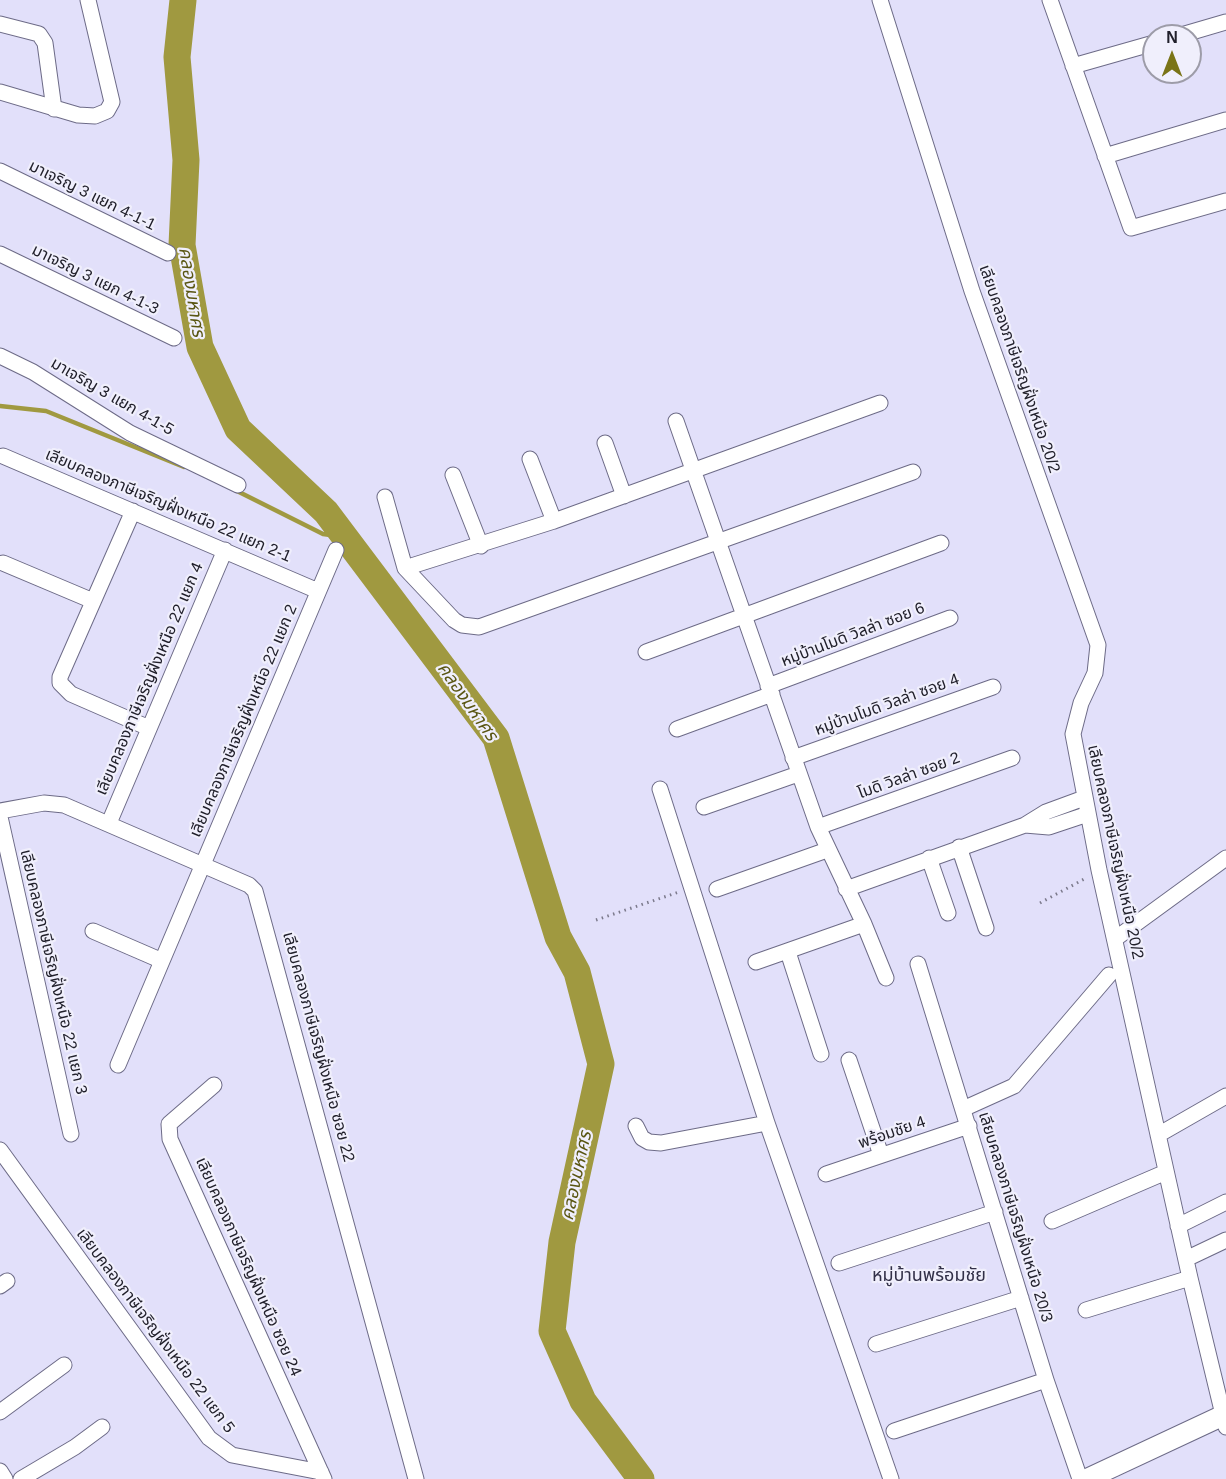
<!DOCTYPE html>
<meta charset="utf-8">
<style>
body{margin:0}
#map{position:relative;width:1226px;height:1479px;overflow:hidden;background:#e2e0fa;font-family:Arial,sans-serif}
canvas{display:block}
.north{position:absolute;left:1142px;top:24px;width:60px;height:60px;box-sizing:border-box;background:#f0effc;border:2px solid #9d9ca8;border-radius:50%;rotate:0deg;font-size:16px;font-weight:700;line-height:24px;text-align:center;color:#21202b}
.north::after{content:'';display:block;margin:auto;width:21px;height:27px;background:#7a7417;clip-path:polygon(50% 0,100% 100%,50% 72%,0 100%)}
</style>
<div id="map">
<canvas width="1226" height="1479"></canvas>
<div class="north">N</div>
</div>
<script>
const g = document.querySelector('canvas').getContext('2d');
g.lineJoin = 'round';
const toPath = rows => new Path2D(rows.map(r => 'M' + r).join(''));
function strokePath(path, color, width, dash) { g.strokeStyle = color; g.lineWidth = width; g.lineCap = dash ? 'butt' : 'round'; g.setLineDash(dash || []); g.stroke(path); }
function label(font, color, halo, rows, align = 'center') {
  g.font = font + ' Arial,"Noto Sans Thai",sans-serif'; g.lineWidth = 4.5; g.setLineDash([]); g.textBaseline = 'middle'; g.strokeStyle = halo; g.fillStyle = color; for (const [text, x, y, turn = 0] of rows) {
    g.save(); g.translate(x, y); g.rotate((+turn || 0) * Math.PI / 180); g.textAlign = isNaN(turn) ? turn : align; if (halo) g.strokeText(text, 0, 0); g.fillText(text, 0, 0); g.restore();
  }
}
const stream = toPath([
 [0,406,46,411,184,467],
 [235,490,323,534,345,537]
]);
const river = toPath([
 [183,0,177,57,186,160,182,245,200,347,238,429,326,512,496,738,558,937,577,972,601,1064,562,1242,552,1331,583,1401,641,1479]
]);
const path = toPath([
 [1040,903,1086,878],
 [596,920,679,892]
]);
const minor = toPath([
 [880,0,972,291,1098,645,1095,673,1081,703,1073,734,1099,870,1190,1278,1226,1427],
 [1050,0,1131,228,1226,201],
 [0,24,39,34,45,43,54,109],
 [1178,36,1226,22],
 [1073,66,1154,43],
 [0,92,78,115,95,116,107,111,112,102,88,0],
 [1105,156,1226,120],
 [0,171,168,253],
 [0,254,174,338],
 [0,356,33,372,130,433,238,485],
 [676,421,818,827,864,924,886,978],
 [605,443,624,496],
 [3,456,318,591],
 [530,459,554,521],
 [453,475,481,546],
 [385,497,405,568,454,620,462,625,479,627,913,472],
 [133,511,60,677,60,683,71,694,149,728],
 [3,563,93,601],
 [405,568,554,521,880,403],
 [646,652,941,543],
 [768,686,950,618],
 [677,729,772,694],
 [793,758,993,687],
 [660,789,767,1123,891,1479],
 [704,807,798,774],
 [0,811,44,803,64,805,249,885,255,891,416,1479],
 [0,817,71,1134],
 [109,823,225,550],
 [1025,825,1049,827,1088,814],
 [818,827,1012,758],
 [959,847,986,928],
 [929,858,948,913],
 [717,889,827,850],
 [846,889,1025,825,1046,812,1084,798],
 [93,931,160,960],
 [1115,939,1226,858],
 [788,952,821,1054],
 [756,962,864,924],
 [918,964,1046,1380,1080,1479],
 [849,1060,881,1155],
 [118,1065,336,550],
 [214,1085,169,1124,170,1139,324,1479],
 [963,1109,1014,1086,1109,975],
 [636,1126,642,1138,649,1142,661,1143,767,1123],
 [1158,1135,1226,1096],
 [0,1150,209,1438,232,1455,321,1472],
 [826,1174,969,1126],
 [1052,1221,1166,1172],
 [1178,1226,1226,1202],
 [1186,1259,1226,1240],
 [839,1263,995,1212],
 [0,1286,7,1281],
 [1086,1310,1190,1278],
 [876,1344,1021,1298],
 [0,1412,64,1365],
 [894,1431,1046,1380],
 [0,1471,5,1479],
 [21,1479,75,1447,102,1427]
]);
const major = toPath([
 [1087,1479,1226,1414]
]);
const streetNames = [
 ["มาเจริญ 3 แยก 4-1-1",92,196,26],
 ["มาเจริญ 3 แยก 4-1-3",95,280,26],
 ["เลียบคลองภาษีเจริญฝั่งเหนือ 20/2",1019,369,71],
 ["มาเจริญ 3 แยก 4-1-5",112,397,30],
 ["เลียบคลองภาษีเจริญฝั่งเหนือ 22 แยก 2-1",168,506,23],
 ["หมู่บ้านโมดิ วิลล่า ซอย 6",853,635,-21],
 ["เลียบคลองภาษีเจริญฝั่งเหนือ 22 แยก 4",150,679,-67],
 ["หมู่บ้านโมดิ วิลล่า ซอย 4",887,705,-20],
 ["เลียบคลองภาษีเจริญฝั่งเหนือ 22 แยก 2",244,721,-67],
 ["โมดิ วิลล่า ซอย 2",909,776,-20],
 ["เลียบคลองภาษีเจริญฝั่งเหนือ 20/2",1115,852,78],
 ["เลียบคลองภาษีเจริญฝั่งเหนือ 22 แยก 3",53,972,77],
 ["เลียบคลองภาษีเจริญฝั่งเหนือ ซอย 22",318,1047,75],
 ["พร้อมชัย 4",892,1133,-19],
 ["เลียบคลองภาษีเจริญฝั่งเหนือ 20/3",1015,1217,73],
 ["เลียบคลองภาษีเจริญฝั่งเหนือ ซอย 24",248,1267,66],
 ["เลียบคลองภาษีเจริญฝั่งเหนือ 22 แยก 5",155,1331,53]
];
const waterNames = [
 ["คลองมหาศร",191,292,81],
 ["คลองมหาศร",467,702,55],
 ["คลองมหาศร",577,1176,-78]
];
const neighbourhoodNames = [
 ["หมู่บ้านพร้อมชัย",929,1276]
];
strokePath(stream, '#a09940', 4.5);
strokePath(river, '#a09940', 27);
strokePath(minor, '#6d6b87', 17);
strokePath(major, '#6d6b87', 22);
strokePath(path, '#7c7a8c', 3, [1.5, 4.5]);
strokePath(minor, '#fff', 15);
strokePath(major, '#fff', 20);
label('16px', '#21202b', '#f0effc', streetNames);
label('italic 18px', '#5a5613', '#f0effc', waterNames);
label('18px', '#323048', '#f0effc', neighbourhoodNames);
</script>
